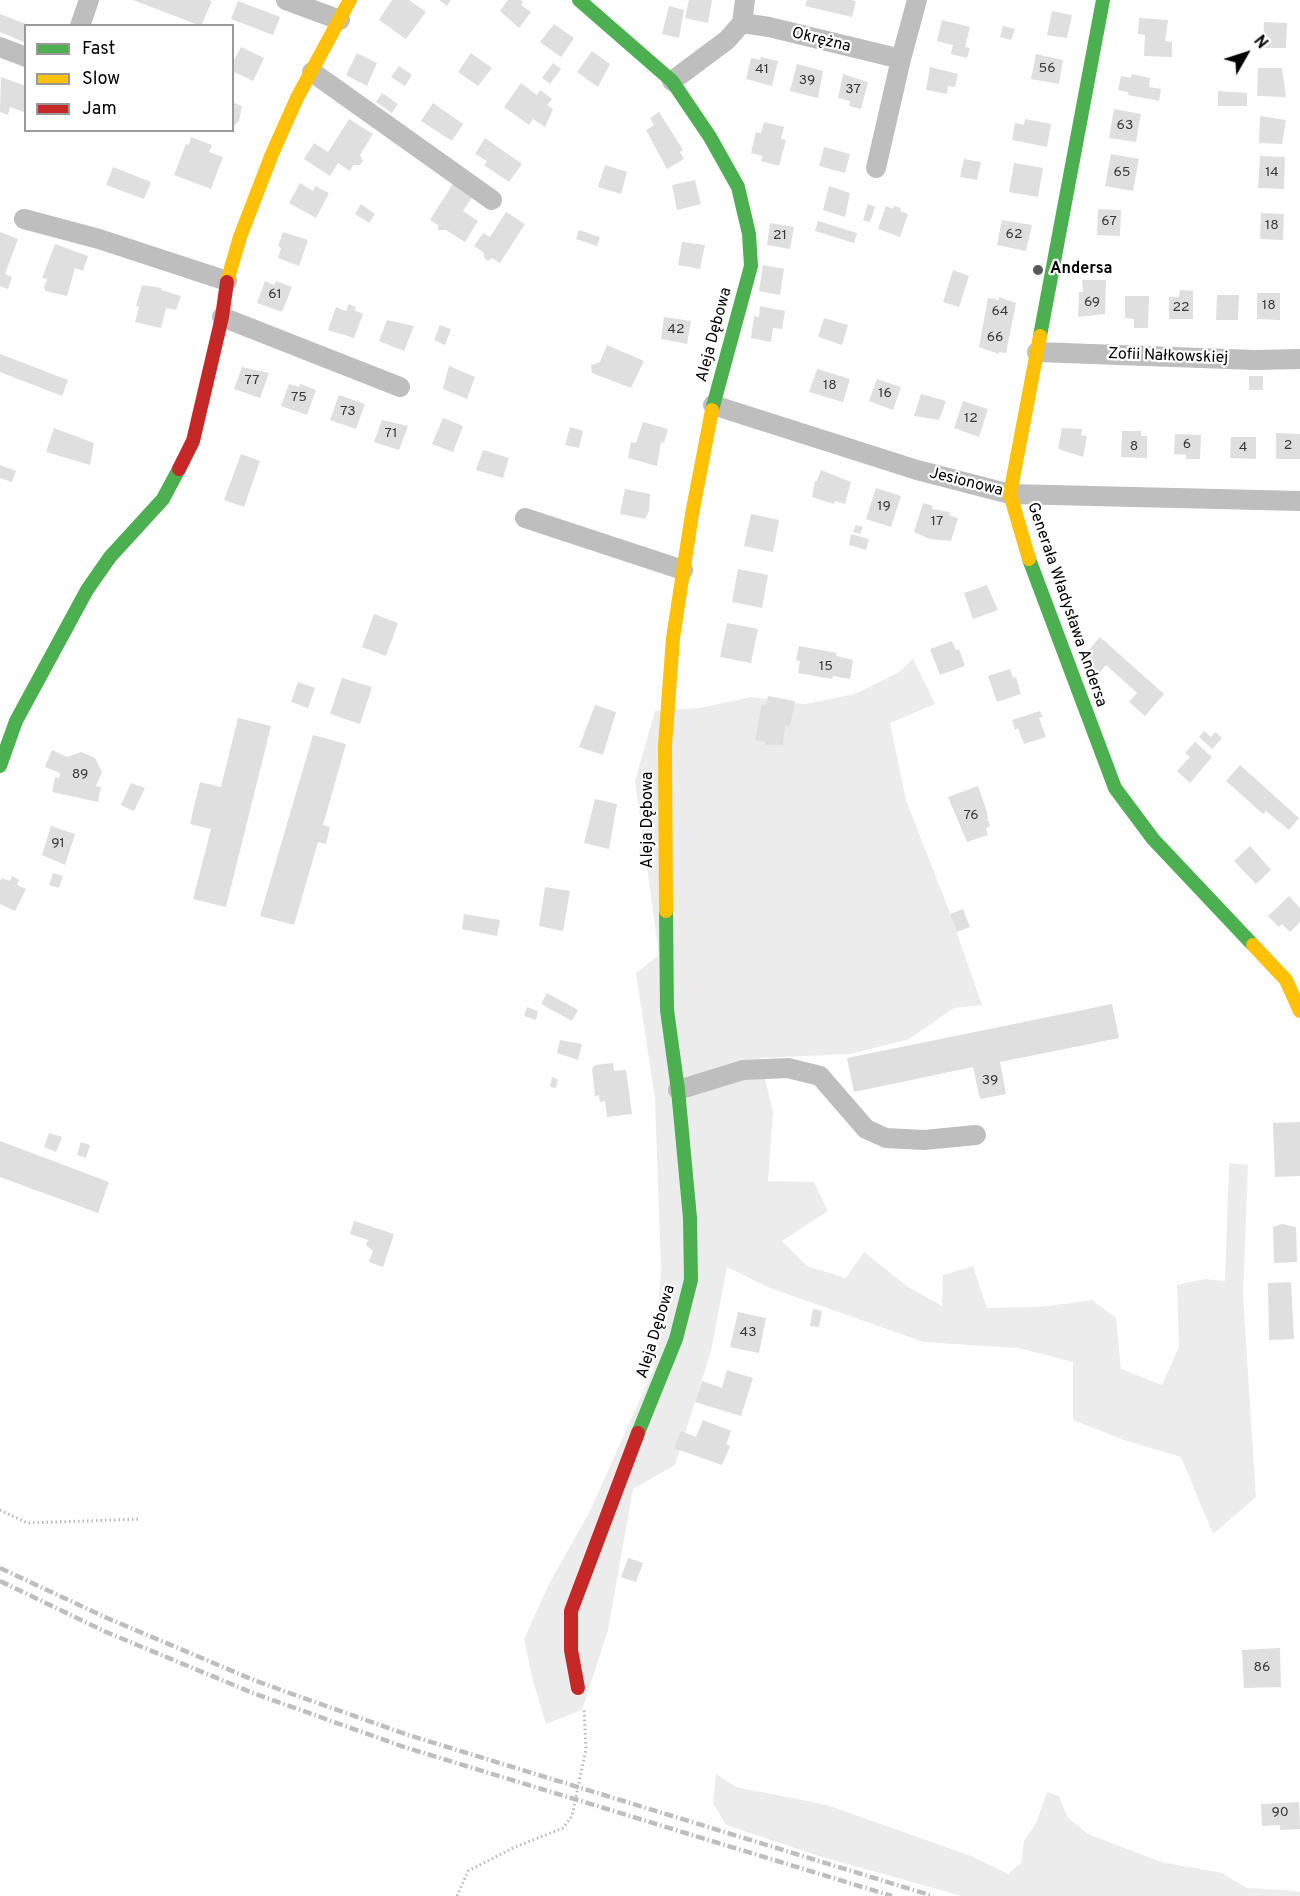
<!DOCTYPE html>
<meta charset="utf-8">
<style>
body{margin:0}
#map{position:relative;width:1300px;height:1896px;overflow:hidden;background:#fff;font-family:Overpass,sans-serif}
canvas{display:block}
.legend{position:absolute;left:24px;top:24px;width:210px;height:108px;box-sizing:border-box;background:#fff;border:2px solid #999;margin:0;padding:8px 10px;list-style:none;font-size:18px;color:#000}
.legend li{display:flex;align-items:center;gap:12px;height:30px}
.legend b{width:30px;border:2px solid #999}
.north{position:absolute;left:1216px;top:24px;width:60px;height:60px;-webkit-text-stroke:4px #fff;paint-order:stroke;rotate:51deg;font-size:16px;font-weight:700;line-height:24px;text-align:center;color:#000}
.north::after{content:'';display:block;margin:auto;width:21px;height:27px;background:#000;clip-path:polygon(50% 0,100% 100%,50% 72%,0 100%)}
</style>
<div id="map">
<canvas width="1300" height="1896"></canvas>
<ul class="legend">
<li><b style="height:8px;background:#4caf50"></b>Fast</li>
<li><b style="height:8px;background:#ffc107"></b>Slow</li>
<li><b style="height:8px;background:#c62828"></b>Jam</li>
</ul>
<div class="north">N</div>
</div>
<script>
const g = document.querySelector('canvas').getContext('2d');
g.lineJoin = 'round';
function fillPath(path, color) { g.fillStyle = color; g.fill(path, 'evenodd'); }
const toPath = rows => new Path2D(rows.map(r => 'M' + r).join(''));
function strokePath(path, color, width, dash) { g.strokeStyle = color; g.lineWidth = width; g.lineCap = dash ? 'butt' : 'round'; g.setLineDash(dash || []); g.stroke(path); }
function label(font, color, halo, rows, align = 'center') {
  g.font = font + ' Overpass,sans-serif'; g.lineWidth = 4.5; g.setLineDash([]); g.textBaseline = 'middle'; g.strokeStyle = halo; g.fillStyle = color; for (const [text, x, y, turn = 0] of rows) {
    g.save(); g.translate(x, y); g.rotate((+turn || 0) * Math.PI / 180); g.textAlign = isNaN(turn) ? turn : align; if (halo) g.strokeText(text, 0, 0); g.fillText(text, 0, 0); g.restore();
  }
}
const green = toPath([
 [913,659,935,704,890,723,906,800,950,913,982,1005,954,1008,909,1039,850,1054,760,1058,773,1112,768,1181,814,1182,828,1211,782,1241,807,1266,846,1278,864,1252,908,1287,942,1306,943,1275,973,1266,987,1308,1041,1307,1092,1300,1116,1318,1121,1369,1162,1385,1179,1347,1177,1285,1205,1279,1225,1281,1229,1163,1248,1165,1243,1296,1256,1497,1213,1534,1181,1457,1124,1440,1073,1420,1073,1362,1018,1348,924,1342,770,1288,727,1267,711,1351,675,1465,633,1489,608,1630,582,1710,546,1724,533,1681,524,1639,549,1584,590,1511,653,1370,661,1270,655,1099,636,973,659,955,635,781,655,711,700,708,751,697,804,704,855,694,899,672],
 [716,1774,736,1787,827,1805,971,1856,1008,1874,1021,1863,1024,1841,1036,1823,1047,1792,1059,1796,1067,1817,1088,1834,1161,1862,1222,1873,1247,1888,1286,1890,1300,1892,1300,1896,962,1896,819,1856,726,1825,713,1803]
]);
const building = toPath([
 [133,0,208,0,212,1,201,26],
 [392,0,409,0,426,12,406,39,379,20],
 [439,0,451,0,447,6],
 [508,0,521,0,523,2,521,5,531,12,519,28,500,11],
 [689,0,712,0,708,23,685,18],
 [807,0,850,0,856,1,852,17,805,6],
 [238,1,280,17,273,35,231,19],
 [669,6,684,10,679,38,662,34],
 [1052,11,1072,15,1067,38,1047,35],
 [0,14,26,24,26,43,0,32],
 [1139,18,1168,20,1165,41,1172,42,1172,57,1144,56,1145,35,1138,34],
 [942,20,970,27,965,47,970,48,967,58,951,54,953,45,937,41],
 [1264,22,1287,23,1286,48,1263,48],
 [554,24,574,38,561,57,540,42],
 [1003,26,1015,29,1011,40,1000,37],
 [241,47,264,58,253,81,232,71,232,64],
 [592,51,610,64,598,87,577,72],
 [357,53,377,63,367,86,346,75],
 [471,53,492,68,478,86,458,72],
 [1036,54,1063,60,1059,84,1031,79],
 [761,57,778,61,772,86,746,79,751,58,760,60],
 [553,63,561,69,550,84,542,78],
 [797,64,823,71,818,98,790,91],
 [399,66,412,75,405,86,391,77],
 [930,67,958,74,955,87,948,86,947,94,926,90],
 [1258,68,1282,68,1286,97,1257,96],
 [843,74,868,82,861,109,849,106,850,101,838,98],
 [1132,74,1150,78,1149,87,1161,89,1159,101,1128,95,1128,92,1118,90,1121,76,1131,78],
 [1,77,26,86,26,113,10,107,8,115,0,112],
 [521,83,537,95,540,90,552,99,547,105,553,109,545,127,533,119,529,125,504,107],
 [1218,91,1247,93,1247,106,1218,106],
 [382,93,398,104,392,113,376,102],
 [232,102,242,106,239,121,232,128],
 [433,103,463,124,452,141,421,121],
 [1114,109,1141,114,1136,142,1109,138],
 [659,112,683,150,680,152,684,159,667,169,646,130,654,125,650,118],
 [1260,116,1286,120,1282,144,1259,143],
 [349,119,373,134,360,155,363,161,360,165,353,165,350,171,338,163,330,176,304,159,314,143,328,152],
 [1025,119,1051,124,1047,147,1012,140,1015,123,1024,125],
 [764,122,784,127,781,139,786,140,779,166,761,161,763,156,751,153,756,132,761,133],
 [191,137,212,145,209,152,223,157,211,189,174,175,186,144,189,145],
 [485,138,522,164,509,182,484,165,487,161,475,154],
 [824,147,850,154,845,173,819,166],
 [1111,154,1139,159,1133,191,1105,186],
 [1260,156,1285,157,1284,189,1258,188],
 [964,159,981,162,977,180,960,177],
 [1014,163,1043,168,1038,197,1009,192],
 [605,165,627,172,621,194,598,187],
 [113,167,151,182,144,199,106,185],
 [695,180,701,204,677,210,672,185],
 [454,182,474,195,463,211,478,221,465,242,446,230,438,230,438,225,430,220],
 [300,183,313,191,315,186,329,193,316,218,289,203],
 [829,186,850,193,845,217,823,210],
 [361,204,375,214,369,223,355,214],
 [868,204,875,207,870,222,863,220],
 [886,206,893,209,894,206,901,208,900,211,908,214,900,237,878,229],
 [1098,209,1121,210,1120,236,1097,235],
 [506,212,525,224,500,263,492,258,488,261,484,258,484,253,474,246,483,233,490,237],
 [1261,213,1284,214,1283,240,1260,239],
 [1002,220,1032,225,1026,251,997,245],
 [818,221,857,233,854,243,815,231],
 [770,223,794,227,790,249,767,245],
 [579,230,600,237,597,246,576,239],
 [0,232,18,239,5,274,12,277,8,289,0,286],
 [283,232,308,240,299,266,278,258,281,248,278,246],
 [682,242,705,245,700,269,678,265],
 [55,244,88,256,83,271,75,268,67,296,45,291,44,287,47,279,42,278],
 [763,265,784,269,780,295,759,291],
 [953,270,969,276,959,307,943,302],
 [1082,280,1106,280,1105,314,1078,317,1079,292,1083,292],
 [265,281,274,285,276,281,292,287,282,312,257,303],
 [142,285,162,288,161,290,181,296,176,310,166,308,161,328,135,322,139,307,136,306],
 [1180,290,1193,291,1193,319,1169,319,1169,297,1179,297],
 [1257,293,1280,293,1280,320,1257,319],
 [1217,295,1239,295,1238,320,1216,320],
 [1125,296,1149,296,1148,328,1134,328,1134,319,1125,318],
 [999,297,1016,303,1006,353,999,352,999,354,979,347,988,298,999,300],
 [349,304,356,307,354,310,363,314,354,338,328,330,336,307,346,311],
 [760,306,785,311,782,329,773,328,771,342,751,338,754,316,759,317],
 [664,317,691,321,687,344,661,339],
 [824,318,848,325,842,345,818,337],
 [387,320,414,326,404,351,379,341],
 [440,325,451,329,445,345,434,340],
 [607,345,644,361,631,388,592,373,591,365,600,362],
 [0,354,68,380,62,396,0,372],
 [449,366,475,377,467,399,443,389],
 [242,367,269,373,260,398,234,389],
 [817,369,850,379,843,402,809,392],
 [1249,376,1263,376,1263,390,1249,390],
 [877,379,901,387,893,410,869,401],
 [289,384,299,387,300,384,316,390,307,415,281,406],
 [921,394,946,401,939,420,914,416],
 [339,395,365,404,356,429,330,420],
 [963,401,988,409,979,437,954,428],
 [443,418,463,426,453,452,432,444],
 [382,420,408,426,399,450,374,442],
 [643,422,668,429,664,443,661,442,657,466,628,458,631,442,636,443],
 [570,427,583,431,579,448,565,445],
 [54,428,94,443,90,465,46,452],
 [1062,428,1082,429,1081,435,1087,436,1083,457,1058,449],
 [1122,431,1141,431,1141,436,1147,436,1147,458,1121,457],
 [1276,433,1300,434,1300,459,1276,459],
 [1175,434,1201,435,1200,459,1186,459,1186,455,1174,454],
 [1231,437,1256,437,1256,459,1230,458],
 [483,450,509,458,503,478,476,470],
 [241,454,260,461,244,507,224,500],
 [0,465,16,471,12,482,0,478],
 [821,470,851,482,845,504,835,501,834,504,812,497,815,481,817,481],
 [876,488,901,496,891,527,866,519],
 [625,489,650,494,649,511,645,519,620,514],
 [923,503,933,506,932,509,950,512,949,515,958,518,951,541,930,539,914,532],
 [751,514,779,520,773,552,744,546],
 [856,525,863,527,860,534,853,532],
 [851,534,869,539,866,550,849,545],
 [738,569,768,575,762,608,732,602],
 [987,585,998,610,973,619,964,593],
 [374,614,398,623,386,656,362,647],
 [727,623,758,629,751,663,720,657],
 [1100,637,1164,694,1145,716,1129,702,1137,693,1106,665,1097,676,1080,660],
 [952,641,956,650,959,649,965,666,940,675,930,649],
 [799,646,837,653,836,656,853,660,850,679,833,676,832,679,798,673,800,661,796,660],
 [1010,669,1013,678,1016,677,1021,694,997,702,988,676],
 [342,678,372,687,360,724,330,714],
 [298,682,315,688,308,708,291,702],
 [768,696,795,701,790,726,785,725,783,745,765,745,766,742,755,740,762,704,766,705],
 [595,705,616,712,603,755,579,747],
 [1040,711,1043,717,1039,718,1046,737,1024,744,1018,728,1015,730,1012,720],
 [238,718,271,726,226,907,193,899,211,829,190,824,200,782,221,787],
 [1204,731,1211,737,1215,732,1222,738,1212,749,1199,737],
 [313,735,346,744,323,825,330,827,326,844,318,842,294,925,260,916],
 [1195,742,1212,757,1190,783,1177,771,1190,757,1185,753],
 [52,750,67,757,81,752,95,758,102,772,96,786,101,787,98,802,52,792,55,777,59,778,60,773,45,767],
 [1240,765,1299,818,1289,830,1266,811,1263,814,1226,781],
 [131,783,145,788,134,811,121,805],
 [978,786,987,812,988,819,983,820,988,820,990,826,986,828,988,835,967,842,948,797],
 [595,799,617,804,609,849,584,843],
 [51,826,75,834,65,865,42,855],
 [1250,846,1271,870,1256,884,1234,861],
 [53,873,63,876,59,888,49,885],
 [12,876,19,880,17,885,26,889,15,911,0,904,0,881,2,878,10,881],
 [545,887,570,891,563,931,539,926],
 [1289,896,1300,908,1300,922,1290,932,1282,924,1279,927,1268,916],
 [963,909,970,927,957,932,950,914],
 [464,914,500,920,497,936,462,929],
 [547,993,578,1010,572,1021,541,1004],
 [1112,1004,1119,1038,1000,1062,1006,1094,980,1099,973,1067,854,1092,847,1058],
 [527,1007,538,1011,536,1020,524,1016],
 [560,1040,582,1044,578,1060,557,1053],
 [613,1063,614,1071,626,1070,632,1114,607,1117,605,1101,600,1102,599,1095,595,1096,592,1069,595,1065],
 [552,1077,558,1079,556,1088,550,1087],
 [1300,1122,1300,1176,1275,1177,1273,1123],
 [49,1133,62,1137,56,1152,44,1147],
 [0,1141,109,1182,98,1213,0,1177],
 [81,1142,90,1145,86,1158,77,1155],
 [354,1221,394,1234,383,1267,369,1262,373,1251,366,1245,368,1240,350,1234],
 [1282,1224,1296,1227,1297,1262,1274,1263,1273,1227],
 [1291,1282,1294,1339,1269,1340,1268,1283],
 [813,1309,822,1311,819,1327,810,1326],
 [738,1312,766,1318,759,1353,730,1347],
 [727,1370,753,1378,741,1416,695,1402,702,1381,722,1388],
 [703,1420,731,1431,726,1444,730,1446,722,1465,674,1448,681,1431,696,1437],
 [628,1558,643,1563,636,1582,621,1577],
 [1280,1648,1281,1687,1244,1688,1242,1650],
 [1299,1802,1300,1829,1280,1830,1280,1825,1262,1826,1261,1804]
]);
const path = toPath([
 [0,1510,27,1523,141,1519],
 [457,1896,468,1871,513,1848,563,1828,572,1816,586,1749,584,1709]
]);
const street = toPath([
 [286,0,340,20],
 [742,23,769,27,901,59,917,0],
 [80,26,89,0],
 [0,47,26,57],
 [312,72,492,200],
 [672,81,727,40,742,23,745,0],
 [876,168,901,59],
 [24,219,99,239,227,281],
 [222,317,400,387],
 [1037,352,1255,360,1300,359],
 [713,405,917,470,1010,494,1300,501],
 [525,518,683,570],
 [678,1090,743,1070,788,1068,820,1076,866,1129,886,1138,924,1140,976,1135]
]);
const fast = toPath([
 [579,0,672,81,710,137,738,187,749,234,751,266,712,410],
 [1040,336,1103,0],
 [1029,559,1115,788,1153,839,1253,945],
 [0,766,16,721,87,590,110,557,163,499,179,469],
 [638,1433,676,1339,691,1280,690,1218,678,1090,667,1010,666,911]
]);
const slow = toPath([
 [227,282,240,237,272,154,297,98,350,0],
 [1029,559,1010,494,1040,336],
 [666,911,665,745,673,638,692,514,712,410],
 [1253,945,1286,980,1300,1011]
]);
const jam = toPath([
 [179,469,193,441,222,317,227,282],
 [578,1688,571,1650,571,1611,638,1433]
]);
const rail = toPath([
 [0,1568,107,1618,256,1681,405,1734,933,1896],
 [0,1581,106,1632,253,1693,404,1747,892,1896]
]);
const markers = [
 [1038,270,6,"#595959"]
];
const numberNames = [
 ["56",1047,69],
 ["41",762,70],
 ["39",807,81],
 ["37",853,90],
 ["63",1125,126],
 ["65",1122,173],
 ["14",1272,173],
 ["67",1109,222],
 ["18",1272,226],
 ["62",1014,235],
 ["21",780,236],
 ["61",275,295],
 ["69",1092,303],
 ["18",1269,306],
 ["22",1181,308],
 ["64",1000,312],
 ["42",676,330],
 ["66",995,338],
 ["77",252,381],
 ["18",830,386],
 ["16",885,394],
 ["75",299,398],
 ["73",348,412],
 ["12",971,419],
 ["71",391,434],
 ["6",1187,445],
 ["2",1288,446],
 ["8",1134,447],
 ["4",1243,448],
 ["19",884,507],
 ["17",937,522],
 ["15",826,667],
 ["89",80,775],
 ["76",971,816],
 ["91",58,844],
 ["39",990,1081],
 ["43",748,1333],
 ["86",1262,1668],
 ["90",1280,1813]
];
const streetNames = [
 ["Okrężna",821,41,14],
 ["Aleja Dębowa",715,335,-75],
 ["Zofii Nałkowskiej",1168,357,2],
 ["Jesionowa",966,483,14],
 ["Generała Władysława Andersa",1066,605,71],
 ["Aleja Dębowa",649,820,-90],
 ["Aleja Dębowa",657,1332,-73]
];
const poiNames = [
 ["Andersa",1050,270]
];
fillPath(green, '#ececec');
fillPath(building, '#dfdfdf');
strokePath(path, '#b9b9b9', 3, [1.5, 3]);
strokePath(street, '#bebebe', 20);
strokePath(fast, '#4caf50', 14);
strokePath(slow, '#ffc107', 14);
strokePath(jam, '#c62828', 14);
strokePath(rail, '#bebebe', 4.5, [9, 3, 1.5, 3]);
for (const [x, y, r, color] of markers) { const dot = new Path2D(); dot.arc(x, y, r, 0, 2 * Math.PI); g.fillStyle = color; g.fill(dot); strokePath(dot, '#fff', 2); }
label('14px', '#383838', null, numberNames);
label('16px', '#000', '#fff', streetNames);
label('bold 16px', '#000', '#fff', poiNames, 'left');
</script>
